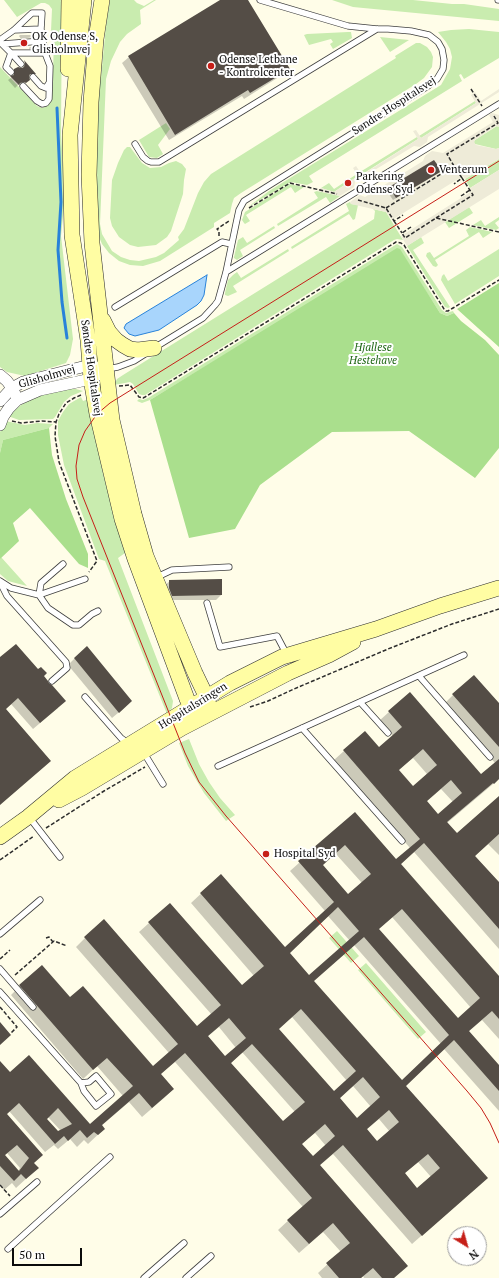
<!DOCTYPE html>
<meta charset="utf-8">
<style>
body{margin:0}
#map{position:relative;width:499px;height:1278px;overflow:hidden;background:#fffde8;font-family:"PT Serif",serif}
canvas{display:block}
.north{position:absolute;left:447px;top:1226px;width:40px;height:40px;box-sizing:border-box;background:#fff;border:1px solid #9d9d9d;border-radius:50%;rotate:143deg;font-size:11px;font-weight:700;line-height:16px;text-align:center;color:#0b0b0b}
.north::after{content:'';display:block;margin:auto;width:14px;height:18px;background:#c61f18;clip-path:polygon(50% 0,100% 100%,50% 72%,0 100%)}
.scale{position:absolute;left:12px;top:1248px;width:70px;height:18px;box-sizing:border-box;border:2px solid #0b0b0b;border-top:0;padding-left:5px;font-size:12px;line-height:14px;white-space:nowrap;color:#0b0b0b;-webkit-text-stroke:3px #fff;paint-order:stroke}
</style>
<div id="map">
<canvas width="499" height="1278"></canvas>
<div class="north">N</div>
<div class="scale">50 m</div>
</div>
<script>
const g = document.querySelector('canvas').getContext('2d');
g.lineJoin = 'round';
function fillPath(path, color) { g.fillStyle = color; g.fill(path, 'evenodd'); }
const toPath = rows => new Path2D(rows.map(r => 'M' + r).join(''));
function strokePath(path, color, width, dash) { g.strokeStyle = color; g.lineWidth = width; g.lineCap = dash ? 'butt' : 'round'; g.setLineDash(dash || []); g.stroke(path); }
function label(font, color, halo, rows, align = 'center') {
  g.font = font + ' "PT Serif",serif'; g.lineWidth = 4; g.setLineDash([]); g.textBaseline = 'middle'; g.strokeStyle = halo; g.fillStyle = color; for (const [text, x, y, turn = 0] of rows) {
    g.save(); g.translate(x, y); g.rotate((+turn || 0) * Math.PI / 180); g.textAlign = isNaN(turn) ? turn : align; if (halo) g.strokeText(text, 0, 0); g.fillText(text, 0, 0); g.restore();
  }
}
const green = toPath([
 [4,0,62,0,61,134,65,196,61,236,73,339,70,355,66,363,25,376,7,372,0,367,0,67,37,106,42,108,47,106,51,102,52,97,54,43,51,31,52,9,49,5,45,3,41,3,17,17],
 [110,0,134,0,137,3,144,6,154,0,156,0,140,10,141,24,127,34,120,42,111,61,106,79,100,224,102,234,112,251,121,257,130,260,139,261,156,257,164,253,179,240,178,237,184,229,198,193,204,182,211,174,396,58,395,56,416,43,420,43,427,47,431,52,433,57,432,67,424,78,416,84,241,193,234,198,232,204,230,213,214,223,214,227,160,261,143,266,130,265,119,261,109,253,102,244,99,237,98,225,96,224,98,89,101,78,106,25],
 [332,0,413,0,452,4,464,4,499,9,499,21,353,7],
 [469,29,499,32,499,58,464,79,461,74,459,75,462,81,309,176,313,182,307,185,291,182,248,207,269,191,441,85,450,69,452,57,450,49,446,42,438,32,451,30],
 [348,32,351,32,352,38,333,49,330,44,333,42,331,39,309,45,304,35,307,34],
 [380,37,409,40,390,52],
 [475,101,476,103,421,138,419,136],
 [166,123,170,129,158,145,163,154,157,158,149,157,139,140],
 [497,126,499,127,499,148,496,149,475,144,474,142,475,140],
 [417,137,418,139,361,175,360,172],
 [127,147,130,147,142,163,150,168,161,167,169,163,176,161,182,164,186,169,184,180,183,194,171,231,167,237,156,245,138,247,130,245,119,237,112,226,110,218,112,180,118,163,124,150],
 [499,159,499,170,470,188,465,179],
 [357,174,358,176,334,192,321,188,329,183,334,189],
 [289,184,304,187,295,193,291,187,246,215,250,221,245,224,244,223,242,220,245,212],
 [317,191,340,196,330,203,326,197,278,226,277,224,318,198,314,192],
 [350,202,351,204,358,205,355,219,353,220,349,214,292,249,291,247,349,211,346,204],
 [469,207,473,213,449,228,445,222],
 [373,209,386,212,403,240,397,239,394,240,145,395,142,395,139,394,133,384,130,382,114,385,117,379,123,375,374,219,375,211],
 [499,217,499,220,495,223,499,228,496,230,473,225,481,220,485,226],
 [274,226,275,228,240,250,243,256,237,260,234,258,234,257,238,240,243,237,247,243],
 [470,227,492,232,483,238,479,232,435,260,438,265,436,267,433,266,426,256,427,253,430,252,434,258,469,236,466,230],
 [421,237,424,243,413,250,450,307,448,308,445,307,407,246],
 [397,244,402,247,442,310,446,313,453,311,454,313,447,316,440,313,399,249,150,400,142,403,137,401,139,399,143,400,148,398],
 [288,249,289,251,233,286,237,292,228,296,225,295,225,293,228,280,233,275,237,272,241,278],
 [499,249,499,276,455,304,441,280,442,276,444,274,448,281],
 [69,389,76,389,83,391,71,396,64,402,55,417,53,419,19,420,8,416,21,405,37,396],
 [81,397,83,401,89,399,103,473,125,553,118,558,173,701,172,708,167,714,105,561,99,559,64,465,58,435,58,421,63,412,69,404],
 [5,421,25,425,37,423,53,424,49,428,3,440,0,453,0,432],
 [1,557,27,586,8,581,0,574,0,559],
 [189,739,199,764,209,782,220,798,235,815,226,821,204,793,188,766,179,743],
 [337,931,359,956,351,963,329,938],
 [366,963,426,1032,418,1039,358,970]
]);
const forest = toPath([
 [397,248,400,249,440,313,447,316,454,313,461,321,485,340,499,355,499,448,475,478,409,431,332,432,260,485,235,529,189,538,150,400],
 [499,283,499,347,457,309],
 [49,428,52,455,66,499,88,554,88,568,79,564,30,508,13,523,19,541,0,559,0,453,3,440]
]);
const plaza = toPath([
 [499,89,499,92,428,137,427,142,420,147,414,146,355,182,354,187,340,196,317,191,321,188,334,192,358,176,353,168,356,166,362,175,418,139,413,131,416,130,421,138,476,103,471,95,475,92,481,101],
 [492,113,499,115,499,127,496,126,475,140,474,142,476,145,496,149,499,148,499,159,465,179,463,176,392,220,386,212,351,204,350,202,360,195,365,197,423,161,425,156,432,151,443,153,493,122,489,115],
 [434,160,442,171,428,180,421,169],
 [412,173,418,184,396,198,390,187],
 [499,170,499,189,407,246,401,236,472,191,470,188]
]);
const water = toPath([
 [207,275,204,295,201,301,197,305,159,330,135,336,129,334,124,328,126,324,207,275]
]);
const shadow = toPath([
 [222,0,247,0,289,69,282,75,244,99,242,96,169,140,122,63,129,57],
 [20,35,31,35,33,37,21,39,19,36],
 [30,47,37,47,34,50,30,50,29,48],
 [24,62,35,74,32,76,28,76,29,79,22,85,18,85,15,88,8,80,12,77,12,74,18,68,22,69,23,67,21,65],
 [440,171,437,174,393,200,387,191,390,188],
 [170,581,221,595,216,600,168,600,165,585],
 [75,658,124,708,112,718,68,665],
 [0,659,43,676,58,708,33,729,11,704,5,709,0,804],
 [410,693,481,775,495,763,444,704,453,695,499,705,499,779,447,823,456,834,499,797,499,855,488,844,475,856,499,883,499,949,414,852,400,865,499,978,499,1039,482,1020,468,1032,499,1066,499,1111,444,1049,405,1086,477,1187,412,1244,333,1154,319,1166,393,1278,364,1278,363,1276,361,1278,322,1278,318,1273,341,1252,323,1232,299,1253,278,1230,303,1207,175,1062,160,1074,173,1089,164,1098,142,1117,129,1102,101,1126,104,1129,88,1144,84,1140,77,1147,70,1139,58,1149,54,1145,45,1152,9,1111,6,1114,33,1163,28,1177,16,1188,12,1183,4,1190,0,1185,0,1062,10,1073,89,1125,123,1096,97,1066,83,1079,11,995,20,986,70,998,153,1067,169,1053,76,947,85,938,197,1027,212,1015,139,932,149,923,242,987,254,976,191,903,221,875,285,948,325,911,290,871,355,813,396,860,410,848,334,760,365,732,379,748,393,736,379,721],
 [413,758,427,774,413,787,398,770],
 [441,789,453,802,438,815,426,802],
 [335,853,362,883,348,895,322,865],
 [328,916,350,941,309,976,289,953],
 [392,917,471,1008,458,1019,378,929],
 [354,945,441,1044,402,1082,313,981],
 [292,1017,347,1081,334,1093,278,1029],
 [219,1027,236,1048,225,1057,207,1037],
 [242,1052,295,1112,283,1123,230,1064],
 [353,1086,371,1107,357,1119,339,1099],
 [48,1117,61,1131,58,1132,46,1119],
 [379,1119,390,1132,377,1143,366,1130],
 [315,1133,326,1146,313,1158,301,1144],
 [7,1153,20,1168,18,1171,4,1156],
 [418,1162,431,1177,417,1189,404,1174]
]);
const stream = toPath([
 [57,108,61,202,58,250,62,302,67,338]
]);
const building = toPath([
 [220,0,248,0,290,69,250,93,248,90,175,135,128,56],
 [24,60,36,74,30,74,29,76,30,80,26,83,24,82,20,83,19,85,10,76,14,75,14,69,18,67,22,68,24,67,25,63],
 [434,160,442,171,396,198,389,187],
 [222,579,222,595,172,596,169,588,169,580],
 [16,644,38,669,41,667,47,673,44,676,48,681,49,683,52,685,66,701,40,723,18,698,6,709,51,761,0,805,0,657],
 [87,646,132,701,119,713,74,658],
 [474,675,499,703,499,747,452,694],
 [410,692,481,774,499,759,499,779,494,784,493,783,447,822,457,833,499,796,499,834,475,856,499,882,499,929,424,843,401,864,499,976,499,1019,492,1011,469,1031,499,1065,499,1091,454,1040,406,1086,488,1178,422,1236,343,1145,320,1165,408,1266,394,1278,382,1278,373,1268,361,1278,339,1278,326,1263,350,1243,333,1223,309,1244,287,1220,312,1198,185,1053,161,1074,174,1089,152,1108,139,1093,102,1125,105,1129,98,1135,94,1132,87,1138,80,1130,68,1141,64,1136,55,1144,19,1103,7,1114,43,1155,34,1163,39,1168,26,1179,21,1174,14,1181,0,1166,0,1061,10,1072,29,1055,90,1124,133,1086,107,1058,93,1070,19,985,42,965,70,997,83,986,153,1066,178,1044,84,937,104,919,197,1026,221,1005,148,922,170,903,242,985,264,966,200,893,221,874,285,947,334,902,298,861,355,812,396,859,420,839,343,750,365,731,379,747,402,727,388,711],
 [423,749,437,765,413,786,399,770],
 [451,780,462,793,438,814,427,801],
 [345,845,371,874,348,894,323,865],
 [338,907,359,931,309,975,290,953],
 [402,909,480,998,458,1018,379,929],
 [364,937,449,1035,402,1080,314,981],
 [301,1009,356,1071,334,1091,279,1029],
 [229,1018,246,1038,225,1056,208,1036],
 [252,1044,305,1102,283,1121,231,1063],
 [363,1077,380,1097,357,1118,340,1098],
 [58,1108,72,1124,58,1131,47,1119],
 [389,1110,399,1122,377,1141,367,1129],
 [325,1124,335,1136,313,1156,302,1144],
 [17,1145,29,1158,19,1171,5,1155],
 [428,1154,440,1168,417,1188,405,1173],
 [0,1022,11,1035,0,1045]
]);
const path = toPath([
 [471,89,482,106],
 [454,166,447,154,498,123,494,116],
 [461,196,470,190],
 [358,200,386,208,394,221,403,215],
 [249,208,290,183,337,194],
 [386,208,454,166,462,178],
 [436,218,473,195,462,178,454,184],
 [394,221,402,233],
 [411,227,402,233,405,238,436,218,499,232],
 [219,236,219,231,217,229,229,221],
 [119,386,130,385,139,397,143,398,145,397,396,242,401,243,404,245,444,309,446,311,448,311,453,308,499,280],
 [81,395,74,398,66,403,59,414,56,422,55,436,59,462,97,561,89,572],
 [12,421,21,423,42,421,56,422],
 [250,707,268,701,294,689,388,649,452,624,499,609],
 [46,828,104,791,145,767],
 [0,860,34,836],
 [46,938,49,937,53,942],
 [0,959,10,950],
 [15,975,54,941,67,946],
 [0,1007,17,1027,11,1033],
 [0,1185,10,1196]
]);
const lane = toPath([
 [498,0,499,0],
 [14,30,41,29],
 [0,40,14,30,32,13,42,13,41,29,45,53,11,53,0,42],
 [2,44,43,41],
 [11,72,6,67,11,53,21,64],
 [33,77,41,86,46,88,49,83],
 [23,86,37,101,42,104,46,103,49,99,50,66,45,53],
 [135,144,143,157,148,161,151,162,159,162,377,29],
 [226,272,499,104],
 [115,307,222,242,231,244],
 [154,348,203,318,215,305,218,301,226,272,236,224,239,210,244,201,428,86,437,79,443,69,444,60,442,49,438,42,429,35,411,31,388,29,377,29,348,26,260,0],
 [107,369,118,367,134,361,145,354],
 [63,564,41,583,39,595,48,608,73,625,79,625,92,614,98,611],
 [155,578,172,570,229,567],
 [0,581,11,588,39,595],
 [0,582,7,596,66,662,67,668,52,681],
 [39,595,85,579],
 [207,603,220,647,277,636,287,655],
 [419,676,490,757],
 [85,697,121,738,128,743],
 [360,702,388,733],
 [302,728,402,841],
 [144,753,163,784],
 [218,766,464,655],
 [29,817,60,857],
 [0,934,40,900],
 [0,969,33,1007],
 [0,992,81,1083,84,1091,96,1106,111,1094,96,1076,89,1082,81,1083],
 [0,1214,37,1182],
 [8,1249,110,1157],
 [144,1278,184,1243],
 [186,1278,211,1256]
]);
const street = toPath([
 [0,375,7,381,12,388,15,394],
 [0,401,12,388,23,382,90,365,96,367],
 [0,425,3,417,9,408,17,400,40,390,91,379,106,370]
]);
const secondary = toPath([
 [84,0,70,135,72,235,88,340,91,379,97,414,122,519,135,559,187,699,191,707,203,717],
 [102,0,96,39,91,102,89,175,92,243,110,403,112,420,134,514,146,556,195,673,207,698,211,713],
 [68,69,69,0],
 [103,320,109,332,116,340,123,345,130,349,138,350,154,348],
 [59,800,82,788,182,728,288,673,329,655,353,642],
 [0,837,28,817,75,778,230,683,282,657,376,629,440,606,499,588]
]);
const tram = toPath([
 [499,161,110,403,97,414,85,431,79,445,76,466,77,479,83,497,185,753,199,782,226,816,467,1091,481,1108,490,1123,499,1143]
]);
const markers = [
 [24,43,4,"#c61f18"],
 [211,66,4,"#c61f18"],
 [431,170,4,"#c61f18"],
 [348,183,4,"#c61f18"],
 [266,854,4,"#c61f18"]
];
const poiNames = [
 ["OK Odense S,",32,37],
 ["Glisholmvej",32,50],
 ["Odense Letbane",219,60],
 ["- Kontrolcenter",219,73],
 ["Venterum",439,170],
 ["Parkering",356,177],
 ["Odense Syd",356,190],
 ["Hospital Syd",274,854]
];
const streetNames = [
 ["Søndre Hospitalsvej",394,106,-33],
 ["Søndre Hospitalsvej",91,368,82],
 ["Glisholmvej",47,377,-16],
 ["Hospitalsringen",193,706,-32]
];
const parkNames = [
 ["Hjallese",373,348],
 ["Hestehave",373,361]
];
fillPath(green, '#c9ecaf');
fillPath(forest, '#aadf8d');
fillPath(plaza, '#eeebd8');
fillPath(water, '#a8d5fc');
strokePath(water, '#2882d9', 1);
fillPath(shadow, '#0003');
strokePath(stream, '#2882d9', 3);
fillPath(building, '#544d46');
strokePath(lane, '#3e3e3e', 7);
strokePath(street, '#3e3e3e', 12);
strokePath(secondary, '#2d2d2d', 16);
strokePath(path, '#2d2d2d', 1.5, [4, 2]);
strokePath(lane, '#fff', 5.5);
strokePath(street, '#fff', 11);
strokePath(secondary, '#fffda3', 15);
strokePath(tram, '#c61f18', 1);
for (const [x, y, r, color] of markers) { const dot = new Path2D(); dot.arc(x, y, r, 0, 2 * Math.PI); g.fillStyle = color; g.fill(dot); strokePath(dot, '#fff', 1.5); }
label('11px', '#0b0b0b', '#fff', poiNames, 'left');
label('11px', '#0b0b0b', '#fff', streetNames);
label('italic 11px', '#206716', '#fff', parkNames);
</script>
